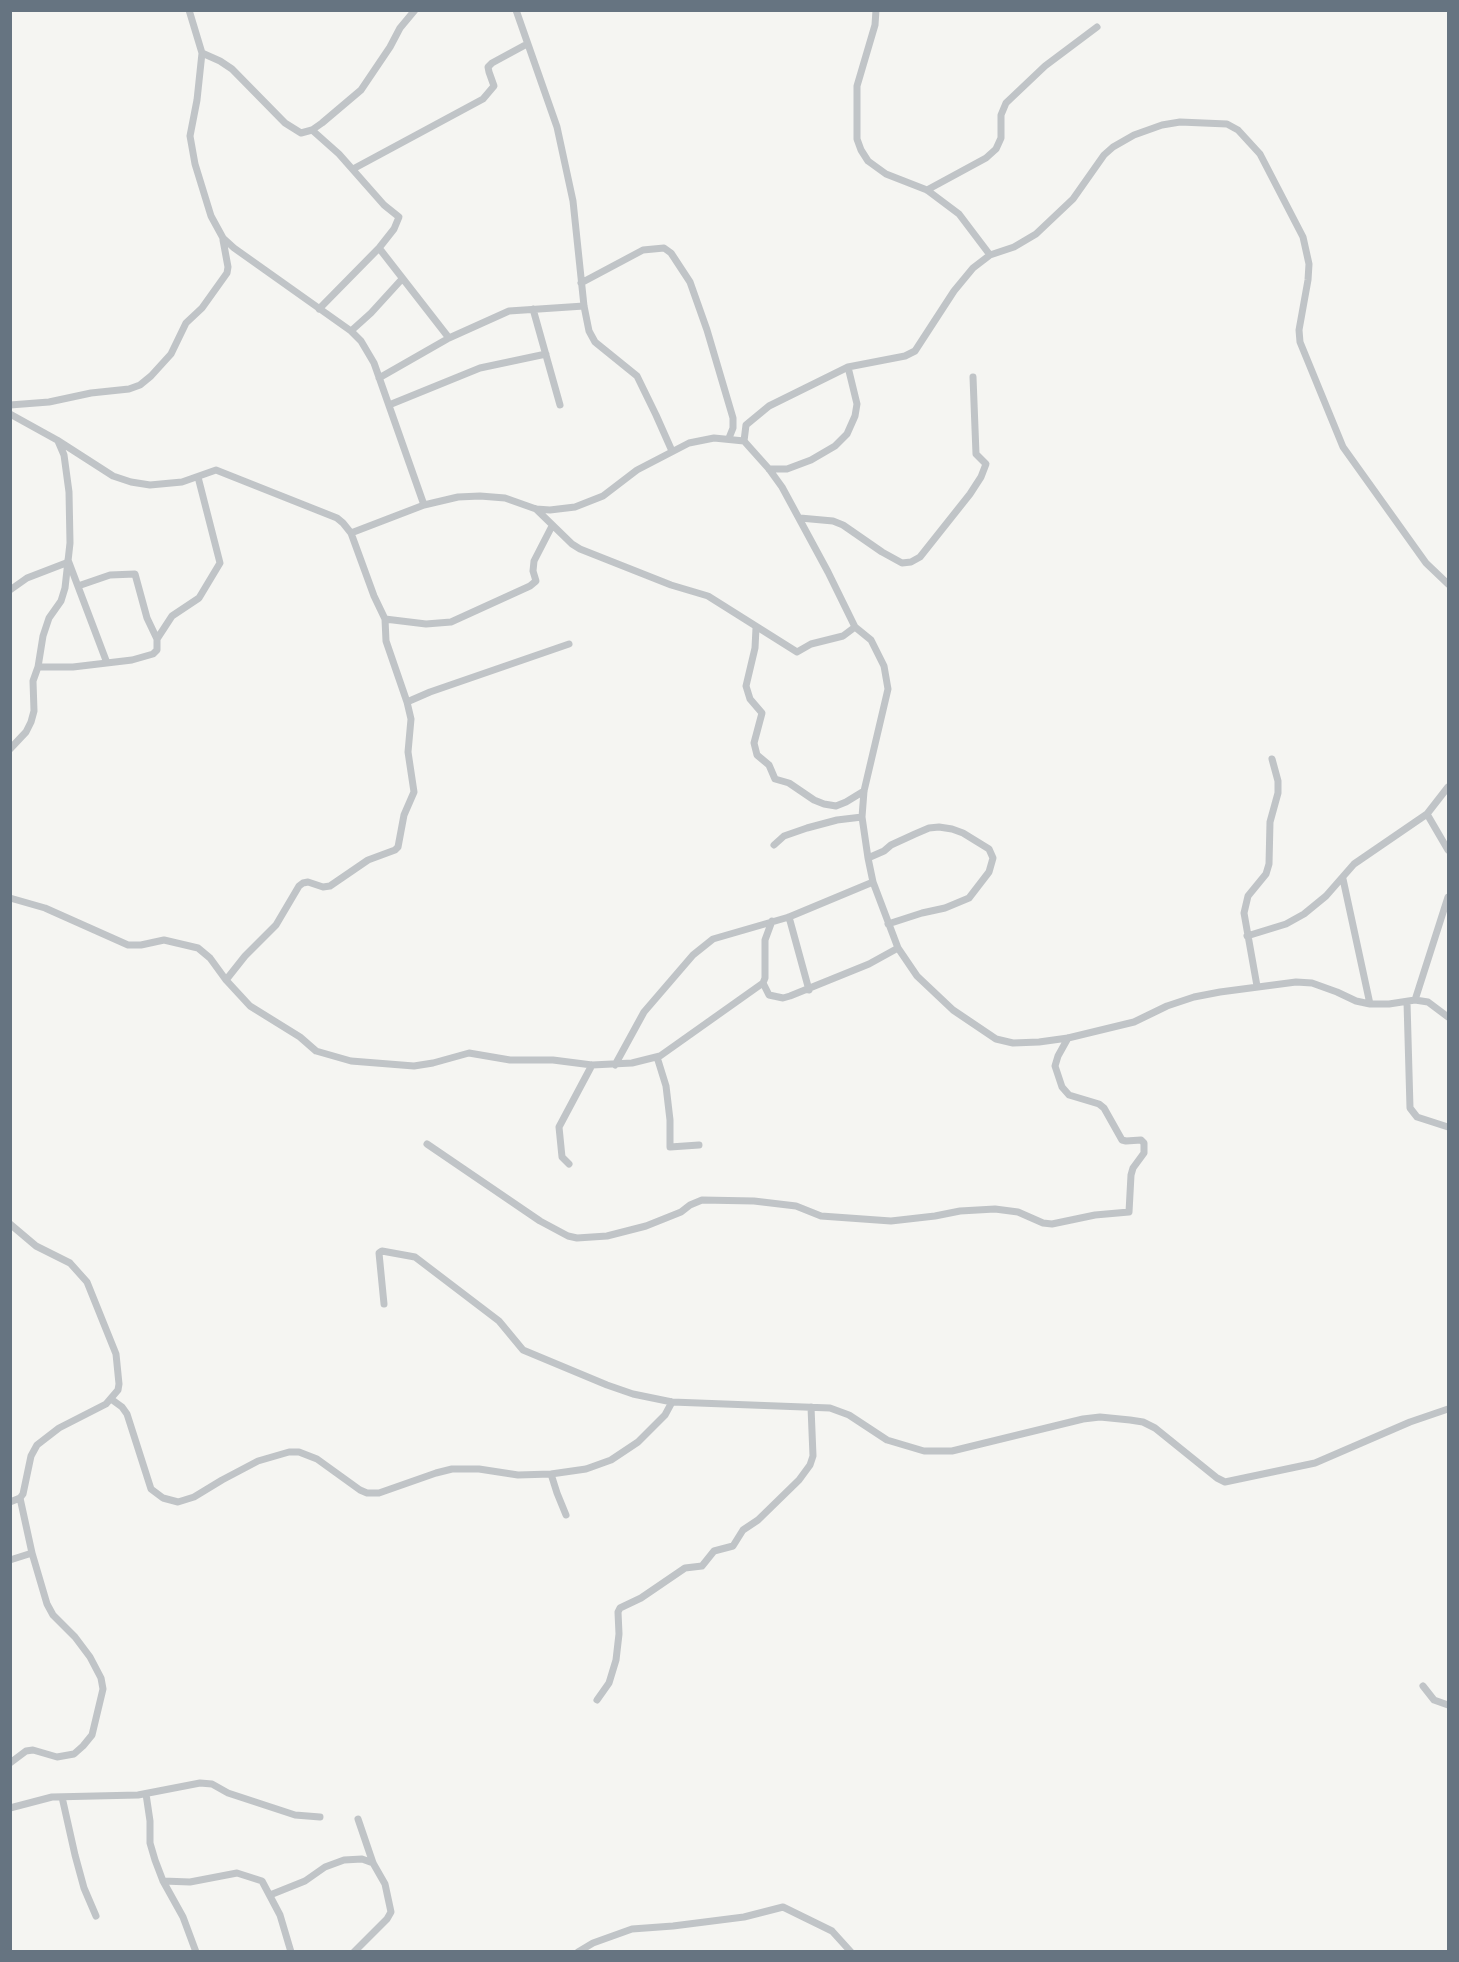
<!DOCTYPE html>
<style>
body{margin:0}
#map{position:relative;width:1459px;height:1962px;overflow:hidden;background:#f5f5f2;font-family:"Space Grotesk",sans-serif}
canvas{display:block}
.frame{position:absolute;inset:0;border:12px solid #667481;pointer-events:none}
</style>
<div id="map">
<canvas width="1459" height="1962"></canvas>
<div class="frame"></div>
</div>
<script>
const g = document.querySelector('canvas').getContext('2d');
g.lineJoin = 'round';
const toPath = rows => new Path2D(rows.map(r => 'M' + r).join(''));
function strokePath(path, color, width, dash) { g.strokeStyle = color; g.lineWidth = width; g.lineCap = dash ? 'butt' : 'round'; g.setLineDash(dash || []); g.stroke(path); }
const minor = toPath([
 [189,10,202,53,197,100,190,136,195,164,211,216,223,238,234,248,351,331,361,341,374,363,424,505],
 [516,10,557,127,573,201,584,306,589,331,595,342,637,376,656,415,672,451],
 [876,10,875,25,857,86,857,139,861,150,868,161,886,174,927,190,959,214,990,255],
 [202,53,220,61,232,69,285,123,301,133,312,130,322,123,361,90,390,47,400,28,415,10],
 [312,130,339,154,384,205,399,217,394,229,379,248,319,309],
 [353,169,483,99,494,86,489,72,488,67,492,63,527,44],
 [927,190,986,158,996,149,1001,138,1001,115,1006,103,1045,66,1097,27],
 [379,248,449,338],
 [581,283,643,250,664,248,671,253,690,282,707,330,733,418,733,428,729,438],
 [533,309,560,405],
 [351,331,371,313,402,279],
 [379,378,449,338,509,311,584,306],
 [10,405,49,402,91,393,129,389,140,385,151,376,171,354,186,323,202,308,227,273,228,267,223,240],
 [389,405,480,368,546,354],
 [10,414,57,440,113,476,131,482,150,485,182,482,216,470,337,518,343,523,351,533,374,596,385,619,386,641,407,702,411,719,408,752,414,792,404,815,398,847,395,850,368,860,330,886,323,887,308,882,303,883,299,886,276,925,245,956,226,980],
 [744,441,746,425,769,406,848,367,905,356,915,351,954,291,973,268,990,255,1014,247,1036,234,1073,199,1104,155,1113,147,1134,135,1162,125,1180,122,1227,124,1238,130,1260,154,1303,237,1309,264,1308,280,1299,330,1300,342,1343,447,1426,563,1448,584],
 [769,469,787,469,811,460,835,446,847,434,855,416,857,404,848,367],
 [536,509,572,544,580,549,671,585,708,596,797,652,811,644,843,636,855,627],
 [800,518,833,521,843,525,882,552,902,563,911,562,920,557,970,494,981,477,986,464,976,454,973,377],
 [351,533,424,505,458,497,480,496,505,498,536,509,550,510,575,507,603,496,637,470,689,443,714,438,744,441,769,469,782,487,828,572,855,627,871,640,884,666,888,689,864,791,862,817,868,858,873,882,898,948,917,976,953,1010,996,1039,1013,1043,1039,1042,1068,1038,1134,1022,1167,1006,1194,997,1220,992,1296,982,1312,983,1337,992,1356,1001,1370,1004,1389,1004,1415,1000,1428,1002,1448,1017],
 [68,560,107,663],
 [10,590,27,578,66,563],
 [385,619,426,624,451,622,530,586,536,581,533,571,534,561,552,526],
 [756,628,755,648,746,686,750,699,762,713,754,743,757,755,769,765,775,779,789,783,814,800,824,804,836,806,846,802,864,791],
 [157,639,172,616,199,598,220,563,198,477],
 [38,667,73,667,132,660,153,654,157,650,157,639,147,618,135,574,110,575,78,586],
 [407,702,430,692,569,644],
 [10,749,26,732,31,722,34,711,33,681,38,667,43,636,49,618,61,601,65,588,70,543,69,492,64,455,58,441],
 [1427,814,1448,850],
 [774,845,784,836,807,828,837,820,862,817],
 [868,858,884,851,891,845,915,834,929,828,939,827,952,829,963,833,989,849,993,858,989,872,969,898,945,908,922,913,888,924],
 [1343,879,1370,1004],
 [10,898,45,908,128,945,141,945,164,940,198,948,210,958,226,980,250,1006,300,1037,316,1051,351,1061,414,1066,433,1063,469,1053,510,1060,553,1060,592,1065,632,1063,660,1056,763,983,765,978,765,940,772,921],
 [789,917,809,990],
 [1247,936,1286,924,1304,914,1326,896,1354,864,1427,814,1448,787],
 [763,983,769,995,783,998,790,996,869,964,898,948],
 [1257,986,1244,913,1248,896,1266,874,1269,864,1270,822,1278,793,1278,781,1272,759],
 [1415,1000,1448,897],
 [1407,1002,1410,1108,1417,1117,1448,1127],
 [657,1057,666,1086,670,1120,670,1147,699,1145],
 [615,1065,644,1012,693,955,713,939,789,917,873,882],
 [427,1144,540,1221,568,1236,577,1238,607,1236,646,1226,681,1212,690,1205,702,1200,754,1201,796,1206,821,1216,891,1221,935,1216,960,1211,995,1209,1018,1212,1043,1223,1052,1224,1095,1215,1129,1212,1131,1175,1133,1168,1144,1153,1144,1143,1141,1140,1126,1141,1122,1140,1104,1108,1099,1104,1069,1095,1062,1087,1055,1066,1058,1056,1068,1038],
 [569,1164,562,1157,559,1127,592,1065],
 [10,1224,36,1246,70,1263,87,1282,116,1354,119,1384,118,1390,106,1404,59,1428,37,1445,31,1456,23,1494,20,1498,10,1502],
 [384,1304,379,1253,382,1251,415,1257,499,1321,523,1350,607,1385,633,1394,672,1402,830,1408,849,1415,887,1440,924,1451,952,1451,1083,1419,1100,1417,1130,1420,1143,1422,1155,1428,1217,1478,1225,1482,1315,1463,1410,1422,1448,1409],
 [111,1399,122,1407,127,1414,151,1489,163,1498,178,1502,194,1497,222,1480,258,1461,289,1452,299,1452,317,1459,360,1490,367,1493,379,1493,436,1473,452,1469,479,1469,518,1475,551,1474,586,1469,611,1460,638,1442,665,1415,672,1402],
 [551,1474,557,1493,566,1515],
 [10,1560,32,1553],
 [1423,1686,1434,1700,1448,1705],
 [597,1700,609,1683,616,1660,619,1634,618,1612,620,1608,641,1598,685,1568,702,1566,714,1551,733,1546,743,1530,758,1520,799,1480,810,1465,813,1456,811,1407],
 [10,1763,26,1751,33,1750,57,1757,74,1754,83,1746,92,1735,103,1689,101,1678,90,1657,75,1637,53,1615,47,1604,32,1553,20,1498],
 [146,1794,150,1821,150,1843,155,1860,163,1881,183,1917,196,1952],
 [62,1797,75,1855,84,1888,96,1916],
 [10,1808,52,1797,138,1795,200,1783,212,1784,228,1793,295,1815,320,1817],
 [163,1881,190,1882,237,1873,262,1881,280,1915,291,1952],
 [270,1895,305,1881,325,1867,344,1860,362,1859,373,1863],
 [354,1952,387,1919,391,1912,385,1884,373,1863,358,1819],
 [578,1952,593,1943,632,1929,673,1926,744,1917,783,1907,832,1931,851,1952]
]);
strokePath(minor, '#c0c4c7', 7);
</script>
